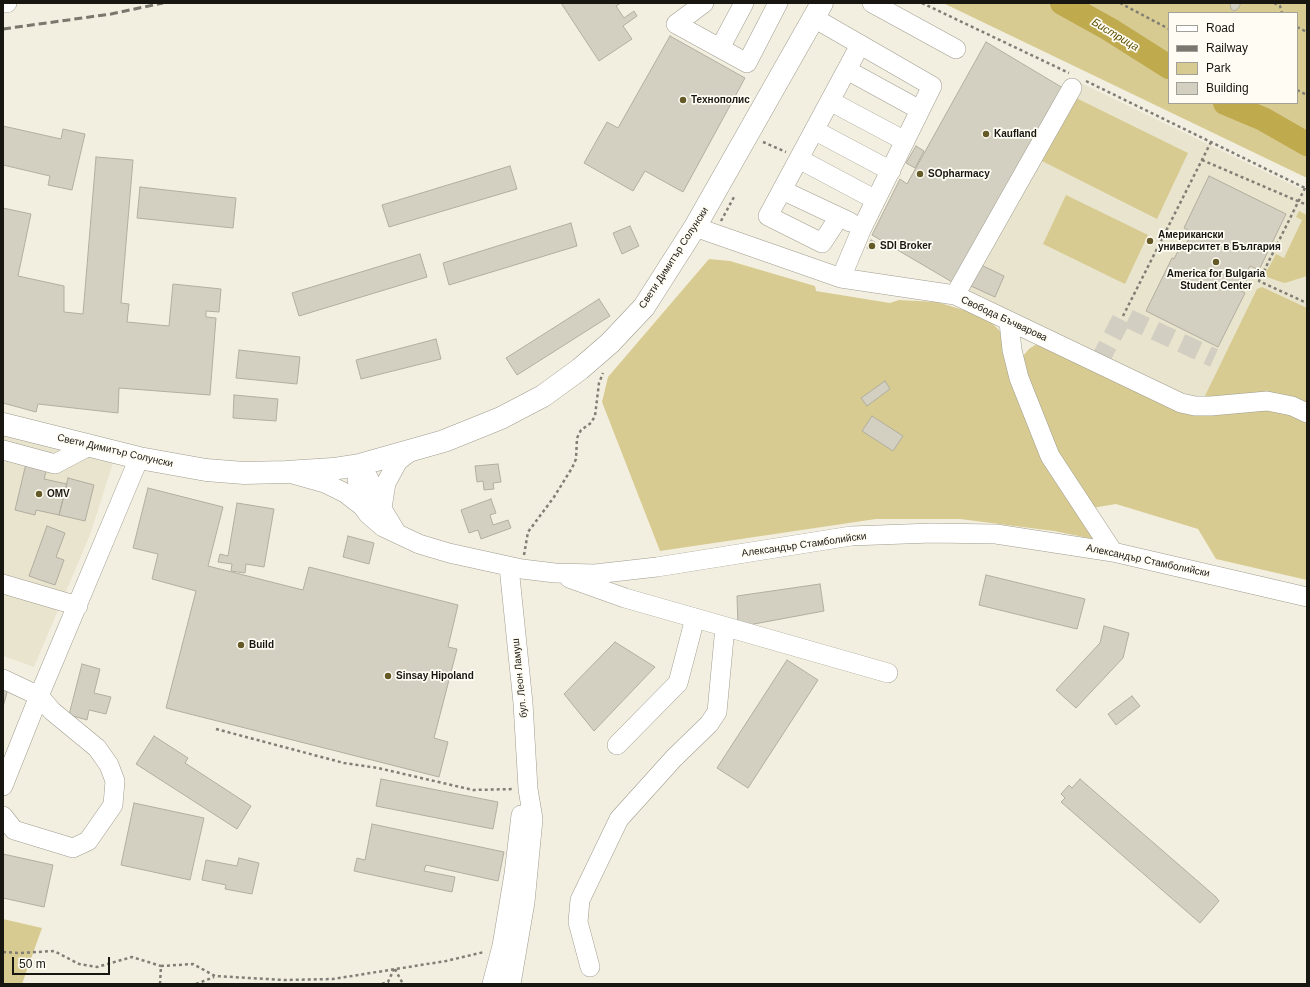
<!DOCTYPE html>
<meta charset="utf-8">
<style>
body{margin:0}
#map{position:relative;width:1310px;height:987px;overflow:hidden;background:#f3efe0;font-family:Arial,sans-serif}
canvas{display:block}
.frame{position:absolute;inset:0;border:4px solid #171611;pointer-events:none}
.legend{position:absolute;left:1168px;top:12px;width:130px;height:92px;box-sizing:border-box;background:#fffdf3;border:1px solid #a2a199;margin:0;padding:5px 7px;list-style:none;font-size:12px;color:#171611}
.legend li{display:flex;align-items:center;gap:8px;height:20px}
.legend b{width:20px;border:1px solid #a2a199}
.scale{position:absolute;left:12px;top:957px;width:98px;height:18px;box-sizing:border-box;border:2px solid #171611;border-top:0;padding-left:5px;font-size:12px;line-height:14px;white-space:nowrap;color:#171611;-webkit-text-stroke:3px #fffdf3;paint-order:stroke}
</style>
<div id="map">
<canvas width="1310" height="987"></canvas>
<div class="frame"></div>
<ul class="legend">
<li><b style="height:5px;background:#fff"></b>Road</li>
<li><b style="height:5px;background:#7a786e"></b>Railway</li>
<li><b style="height:11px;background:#d8cb91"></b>Park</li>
<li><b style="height:11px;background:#d3d0c1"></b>Building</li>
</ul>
<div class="scale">50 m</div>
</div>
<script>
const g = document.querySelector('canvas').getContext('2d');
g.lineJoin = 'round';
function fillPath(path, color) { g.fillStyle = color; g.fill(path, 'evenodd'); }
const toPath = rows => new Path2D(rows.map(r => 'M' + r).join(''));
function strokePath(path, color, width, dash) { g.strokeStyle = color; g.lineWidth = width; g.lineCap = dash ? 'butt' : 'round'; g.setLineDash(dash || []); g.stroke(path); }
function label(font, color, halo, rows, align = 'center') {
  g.font = font + ' Arial,sans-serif'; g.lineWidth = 3.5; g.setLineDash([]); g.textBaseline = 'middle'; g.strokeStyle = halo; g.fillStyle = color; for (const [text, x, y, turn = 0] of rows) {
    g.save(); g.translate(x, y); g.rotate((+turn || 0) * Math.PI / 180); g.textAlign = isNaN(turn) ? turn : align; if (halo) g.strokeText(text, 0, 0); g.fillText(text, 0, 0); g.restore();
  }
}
const built = toPath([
 [1079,82,1307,192,1307,408,1187,398,965,290],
 [3,434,113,463,90,535,34,667,3,656]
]);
const green = toPath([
 [943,3,1307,3,1307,178],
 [1169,13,1297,13,1297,103,1169,103],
 [1072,96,1188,153,1157,219,1038,159],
 [1066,195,1148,235,1125,284,1043,244],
 [1299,211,1307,215,1307,276,1285,283,1281,282,1267,277,1266,269,1268,269,1276,254,1284,258,1302,220,1296,217],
 [709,259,730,261,815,286,816,291,890,303,899,300,937,302,970,312,992,323,1001,332,1045,457,1093,539,1054,531,960,519,876,519,660,551,602,402,608,377],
 [1262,287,1307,308,1307,408,1203,400,1257,289],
 [1035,345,1046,346,1169,406,1270,408,1307,420,1307,580,1216,559,1198,529,1116,504,1092,508,1055,454,1022,367,1022,357,1029,349],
 [3,919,42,928,22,984,3,984]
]);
const river = toPath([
 [1062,3,1109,29,1169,67],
 [1225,103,1263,119,1307,144]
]);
const building = toPath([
 [561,3,621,3,616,6,624,18,634,11,637,16,623,26,632,39,599,61,561,3],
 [1241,3,1238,9,1234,11,1231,9,1230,3,1241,3],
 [670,36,745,78,683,192,645,171,633,191,584,163,607,122,618,128,670,36],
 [986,42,1063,88,952,282,872,235,900,179,907,184,986,42],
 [3,126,61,139,63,129,85,134,72,190,48,185,50,176,3,165,3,126],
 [916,146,924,151,915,168,906,163,916,146],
 [96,157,133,160,121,303,129,304,127,322,169,326,173,284,221,289,219,312,206,311,206,317,216,318,210,395,119,388,118,413,38,404,36,412,3,403,3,208,31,214,18,276,64,286,64,312,83,314,96,157],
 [510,166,517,189,389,227,382,205,510,166],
 [1209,176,1286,214,1259,270,1250,266,1246,273,1249,275,1241,291,1245,293,1218,347,1146,311,1172,258,1174,259,1179,249,1183,251,1192,232,1184,228,1209,176],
 [140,187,236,198,233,228,137,218,140,187],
 [571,223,577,246,449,285,443,263,571,223],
 [630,226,639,246,622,254,613,233,630,226],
 [871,240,875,242,872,250,867,248,871,240],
 [420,254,427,277,299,316,292,293,420,254],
 [981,265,1004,276,995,297,971,286,981,265],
 [599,299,610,316,517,375,506,358,599,299],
 [436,339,441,359,361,379,356,360,436,339],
 [239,350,300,357,297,384,236,378,239,350],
 [885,381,890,389,867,406,861,398,885,381],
 [234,395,278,399,276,421,233,418,234,395],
 [872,416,903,436,893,451,862,431,872,416],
 [29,451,50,456,44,479,67,484,59,515,36,510,35,515,15,510,29,451],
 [498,464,501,482,493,483,494,489,484,490,483,481,477,482,475,466,498,464],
 [68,478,94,485,85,521,59,515,68,478],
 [148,488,223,507,208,566,303,590,309,567,458,605,448,647,457,649,434,738,448,742,439,777,166,708,196,591,152,579,158,554,133,548,148,488],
 [491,499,496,513,490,515,493,525,508,520,511,528,481,539,478,530,469,533,461,510,491,499],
 [237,503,274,509,264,567,246,564,245,573,231,571,232,564,218,562,220,554,228,556,237,503],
 [47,526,65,533,56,557,64,560,55,585,29,576,47,526],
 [348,536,374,543,369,564,343,557,348,536],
 [986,575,1085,599,1077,629,979,605,986,575],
 [820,584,824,611,738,627,737,596,820,584],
 [1104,626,1129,633,1123,658,1076,708,1056,690,1100,643,1104,626],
 [615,642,655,667,594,731,564,694,615,642],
 [787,660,818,680,748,788,717,768,787,660],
 [82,664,100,669,94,693,111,697,106,714,89,710,87,720,69,715,82,664],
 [3,683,9,685,3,707,3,683],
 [1132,696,1140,706,1116,725,1108,714,1132,696],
 [154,736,188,758,185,763,251,806,237,829,136,764,154,736],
 [381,779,498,802,493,829,376,806,381,779],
 [1080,779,1216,897,1219,901,1200,923,1061,802,1065,798,1061,794,1069,785,1072,788,1080,779],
 [134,803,204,818,190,880,121,865,134,803],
 [372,824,504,852,498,881,426,865,424,871,455,877,452,892,354,871,357,858,365,860,372,824],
 [3,854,53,865,44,907,3,898,3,854],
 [239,858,259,863,252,894,225,889,226,885,202,880,206,860,237,866,239,858]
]);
const minorTunnel = toPath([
 [1099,362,1123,316,1214,358]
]);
const path = toPath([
 [922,3,1069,73],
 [1120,3,1169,29],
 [1274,3,1280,6,1282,13],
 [1297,27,1307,32],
 [1086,81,1307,189],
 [1297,90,1307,95],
 [763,142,786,152],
 [1202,160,1307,205],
 [1305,188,1259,281,1307,303],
 [721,221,734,197],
 [1123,316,1211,142],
 [524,555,528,532,554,497,572,468,576,459,577,438,581,430,591,423,595,416,599,383,603,373],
 [216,729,344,763,378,768,473,790,514,789],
 [3,952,20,953,54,951,79,964,97,967,132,957,161,966],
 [395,969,403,984],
 [160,984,161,966,193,964,215,976,284,980,333,979,446,961,484,952],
 [196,984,214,977],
 [382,984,388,982,394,969]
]);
const minor = toPath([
 [3,3,7,3],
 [704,3,676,24,747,63,778,3],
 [872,3,956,49],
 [814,18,932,86,862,228,841,278],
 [720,48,744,3],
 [847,70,920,110],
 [830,101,905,141],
 [814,130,891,171],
 [799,159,876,200],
 [782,190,850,222],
 [839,217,822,243,768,216,860,45],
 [695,227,841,278,955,295,1181,403,1195,406,1211,406,1267,401,1292,406,1307,413],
 [955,295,1072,88],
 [1009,322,1012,350,1019,378,1050,456,1113,552],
 [3,450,55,464,89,446],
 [359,465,357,479,362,506,368,514,383,527,419,544,449,553,522,569,555,573,595,574,657,567,851,536,932,533,996,534,1113,552,1307,597],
 [359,465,369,479,382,509,396,532],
 [293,474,325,483,345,493,362,506],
 [382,508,386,483,398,461,411,451],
 [509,567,523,703,528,789,533,819,525,902,511,984],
 [569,578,625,598,888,673],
 [3,584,78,606],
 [3,679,39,696,52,711,97,748,109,765,115,781,113,805,88,841,73,848,14,830,3,816],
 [617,745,678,683,695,618],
 [3,786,39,696,139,458],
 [590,967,578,922,580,900,619,819,674,758,709,724,717,712,725,627],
 [492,984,502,946,514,874,521,815]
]);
const major = toPath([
 [3,424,139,458,206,470,244,473,286,472,333,469,359,465,444,441,501,418,543,396,580,369,610,343,644,307,695,227,822,3]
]);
const rail = toPath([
 [3,29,111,14,163,3]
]);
const markers = [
 [683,100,4,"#655a27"],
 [986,134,4,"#655a27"],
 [920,174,4,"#655a27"],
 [1150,241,4,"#655a27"],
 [872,246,4,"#655a27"],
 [1216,262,4,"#655a27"],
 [39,494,4,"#655a27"],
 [241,645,4,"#655a27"],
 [388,676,4,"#655a27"]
];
const poiNames = [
 ["Технополис",691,100],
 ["Kaufland",994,134],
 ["SOpharmacy",928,174],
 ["Американски",1158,235],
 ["университет в България",1158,247],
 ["SDI Broker",880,246],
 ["America for Bulgaria",1216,274,"center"],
 ["Student Center",1216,286,"center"],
 ["OMV",47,494],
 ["Build",249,645],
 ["Sinsay Hipoland",396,676]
];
const streetNames = [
 ["Свети Димитър Солунски",674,258,-57],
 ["Свобода Бъчварова",1004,319,25],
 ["Свети Димитър Солунски",115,451,13],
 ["Александър Стамболийски",804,545,-8],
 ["Александър Стамболийски",1148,561,12],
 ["бул. Леон Ламуш",520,678,-96]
];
const waterNames = [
 ["Бистрица",1115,35,31]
];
fillPath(built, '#e9e4ce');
fillPath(green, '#d8cb91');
strokePath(river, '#bfaa4e', 24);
fillPath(building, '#d3d0c1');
strokePath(building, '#b1aea0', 1);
strokePath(minorTunnel, '#d2cec1', 19, [19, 10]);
strokePath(minor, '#9f9c8e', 20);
strokePath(major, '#9f9c8e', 23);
strokePath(path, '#817e75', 2.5, [3, 3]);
strokePath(minor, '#fff', 19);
strokePath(major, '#fff', 22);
strokePath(rail, '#7a786e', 3, [8, 4]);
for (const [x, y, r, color] of markers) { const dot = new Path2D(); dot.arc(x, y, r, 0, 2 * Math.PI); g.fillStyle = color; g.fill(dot); strokePath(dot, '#fffdf3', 1.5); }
label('bold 10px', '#171611', '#fffdf3', poiNames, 'left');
label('10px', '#171611', '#fffdf3', streetNames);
label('italic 11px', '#5d4f03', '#fffdf3', waterNames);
</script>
